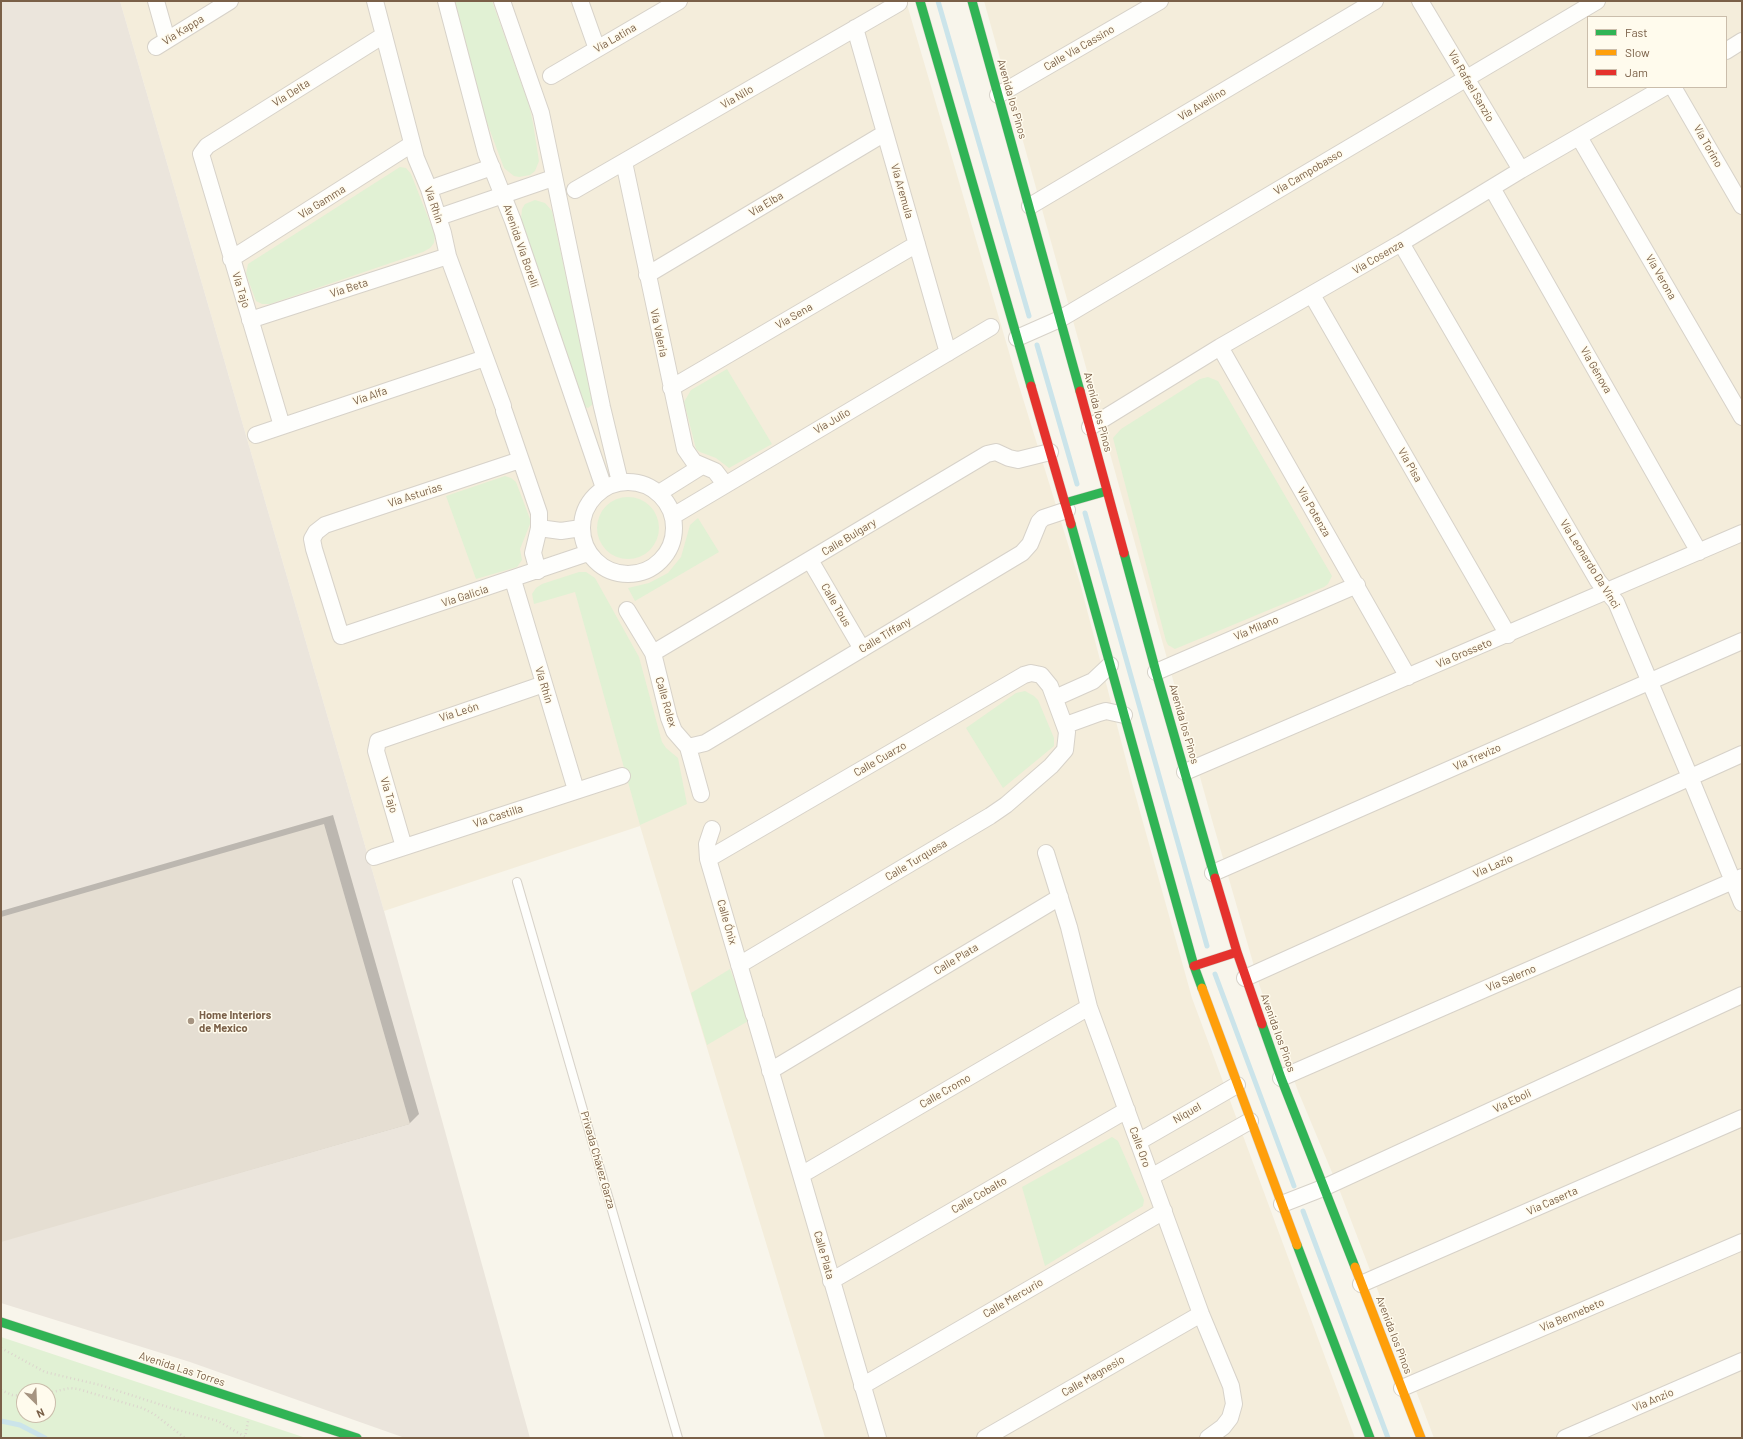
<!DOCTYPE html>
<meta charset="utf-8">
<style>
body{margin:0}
#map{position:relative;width:1743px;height:1439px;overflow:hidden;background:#f8f5eb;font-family:Barlow,sans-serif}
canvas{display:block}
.frame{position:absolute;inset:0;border:2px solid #7a6048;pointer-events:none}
.legend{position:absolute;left:1587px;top:16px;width:140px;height:72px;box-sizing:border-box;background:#fffbed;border:1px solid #cabdab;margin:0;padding:5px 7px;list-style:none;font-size:12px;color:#7a6048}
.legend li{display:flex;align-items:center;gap:8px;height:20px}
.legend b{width:20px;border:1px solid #cabdab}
.north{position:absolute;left:16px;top:1383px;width:40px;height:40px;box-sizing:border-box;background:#fffbed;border:1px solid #cabdab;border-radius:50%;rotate:156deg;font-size:11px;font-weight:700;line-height:16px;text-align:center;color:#7a6048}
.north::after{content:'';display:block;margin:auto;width:14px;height:18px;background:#a69481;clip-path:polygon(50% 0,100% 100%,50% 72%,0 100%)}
</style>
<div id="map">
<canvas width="1743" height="1439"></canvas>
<div class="frame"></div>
<ul class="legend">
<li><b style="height:5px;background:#30b455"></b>Fast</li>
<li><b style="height:5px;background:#ff9f0a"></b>Slow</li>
<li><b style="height:5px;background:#e5322d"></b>Jam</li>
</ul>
<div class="north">N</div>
</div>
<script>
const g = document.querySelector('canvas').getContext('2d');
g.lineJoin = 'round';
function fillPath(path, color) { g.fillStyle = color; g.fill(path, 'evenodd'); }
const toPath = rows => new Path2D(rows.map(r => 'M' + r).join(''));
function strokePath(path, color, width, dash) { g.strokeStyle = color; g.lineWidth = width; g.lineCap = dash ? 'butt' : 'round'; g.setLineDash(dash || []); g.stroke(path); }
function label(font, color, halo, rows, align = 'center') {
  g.font = font + ' Barlow,sans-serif'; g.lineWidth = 3; g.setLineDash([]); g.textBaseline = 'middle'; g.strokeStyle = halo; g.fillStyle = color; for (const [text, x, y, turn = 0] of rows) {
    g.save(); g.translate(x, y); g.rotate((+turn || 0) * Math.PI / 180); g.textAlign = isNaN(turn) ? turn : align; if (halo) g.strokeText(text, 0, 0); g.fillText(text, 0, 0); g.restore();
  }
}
const residential = toPath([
 [120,1,906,1,1016,376,1080,583,1132,783,1192,998,1355,1438,825,1438,640,826,384,911],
 [984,1,1742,1,1742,1438,1434,1438,1341,1194,1298,1091,1260,987,1212,820],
 [1588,17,1726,17,1726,87,1588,87]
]);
const industrial = toPath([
 [1,1,120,1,384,911,530,1438,405,1438,190,1362,1,1303]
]);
const green = toPath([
 [455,1,492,1,529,105,533,123,539,161,535,171,530,175,519,177,514,176,504,168,486,120],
 [400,167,406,168,411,174,435,235,434,243,430,248,423,252,270,304,262,304,256,301,246,274,248,264],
 [535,200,545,203,552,211,593,404,588,408,585,407,521,219,522,209,525,204],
 [727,369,772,444,729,468,716,458,700,452,696,449,684,402,691,390],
 [1208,377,1218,381,1332,576,1328,584,1324,587,1175,649,1168,645,1166,641,1113,438,1121,429,1200,379],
 [505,476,511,478,516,482,530,519,530,524,520,549,522,560,517,567,476,579,446,496],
 '597 528a31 31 0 1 1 62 0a31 31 0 1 1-62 0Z',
 [698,518,719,552,635,601,628,588,649,583,668,573,681,557,690,525],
 [579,572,586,572,595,578,639,657,662,742,666,748,678,758,687,804,640,825,575,592,534,604,532,594,536,588,542,584],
 [1025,691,1034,696,1038,700,1054,738,1054,746,1003,788,966,728,1016,693],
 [730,969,750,1020,707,1045,691,993],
 [1112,1137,1118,1141,1144,1200,1143,1206,1045,1266,1022,1187],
 [1,1337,249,1419,306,1438,1,1438],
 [24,1391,48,1391,48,1415,24,1415]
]);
const shadow = toPath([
 [333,815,419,1114,409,1124,1,1241,1,911]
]);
const stream = toPath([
 [938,1,1029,316],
 [1037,345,1077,484],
 [1085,513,1207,946],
 [1215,974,1294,1186],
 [1303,1211,1388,1438],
 [1,1421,20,1425,45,1438]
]);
const building = toPath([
 [324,824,410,1124,1,1242,1,917]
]);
const path = toPath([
 [1,1348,45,1372,100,1385,171,1408,218,1421,247,1438],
 [1,1390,12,1395,24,1396],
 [48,1393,70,1388,78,1389,142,1408,154,1414,185,1438],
 [245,1438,248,1421]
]);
const lane = toPath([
 [517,882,678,1438]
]);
const street = toPath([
 [156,1,167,40],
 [375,1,416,158,429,189,443,233,448,256,503,406],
 [446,1,486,153,513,221,604,488],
 [502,1,541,113,602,407,620,482],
 [580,1,597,49],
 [1420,1,1521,170],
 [855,28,948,353],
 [156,47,230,1],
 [1726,51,1742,41],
 [551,76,679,1],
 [1673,87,1742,206],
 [998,95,1160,1],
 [1579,137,1742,417],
 [624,162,685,449,694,462,715,471,725,484],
 [1492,188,1699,552],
 [429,189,492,167],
 [575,190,899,3],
 [1030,206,1375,1],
 [439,217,553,178],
 [1401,243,1598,581,1616,602,1690,777,1742,903],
 [231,259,412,144],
 [647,275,885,133],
 [1312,295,1508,635],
 [250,320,448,256],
 [1017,338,1060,319,1597,1],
 [1220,347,1408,677],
 [671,388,917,244],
 [504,411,539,513,539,528,533,553,538,571],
 [282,426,201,154,207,146,384,35],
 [1090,427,1220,347,1401,243,1521,170,1665,87],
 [256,435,485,358],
 [520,460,325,525,316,532,312,539,314,549,341,636,588,553],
 '582 528a46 46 0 1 1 92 0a46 46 0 1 1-92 0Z',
 [659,493,702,466],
 [673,516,991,327],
 [539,528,561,531,581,528],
 [810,560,862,649],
 [513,580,576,790],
 [627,610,653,653,669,718,674,731,688,747,701,794],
 [653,653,987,454,996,452,1009,458,1018,460,1050,452],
 [1156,672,1357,585],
 [1055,698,1093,681,1110,665],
 [1066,725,1099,713,1106,711,1124,715],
 [688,747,705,743,1022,553,1030,544,1039,522,1043,518,1067,510],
 [1185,772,1742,533],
 [712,829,707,844,708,859,754,1015],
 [404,847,376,751,378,741,544,684],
 [1046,853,1069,927,1089,1007,1201,1314,1231,1386,1234,1404,1230,1418,1223,1427,1208,1438],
 [374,857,622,776],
 [708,859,1024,675,1031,673,1041,675,1050,686,1067,732,1065,750,1051,766,1006,805,990,816,739,965],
 [1213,873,1742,641],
 [1245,978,1742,754],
 [756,1021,878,1438],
 [770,1071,1060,897],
 [1281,1078,1742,877],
 [1138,1142,1237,1085],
 [801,1175,1089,1007],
 [1151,1177,1250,1121],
 [1282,1204,1323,1188,1742,995],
 [831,1281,1127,1110],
 [1361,1284,1742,1118],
 [862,1386,1164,1211],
 [1402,1388,1742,1242],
 [985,1438,1201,1314],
 [1565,1438,1742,1361]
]);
const fast = toPath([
 [920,1,1031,386],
 [972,1,1080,391],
 [1065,503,1107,491],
 [1071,524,1194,966,1202,988],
 [1124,553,1156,672,1215,878],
 [1262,1024,1281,1078,1355,1267],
 [1297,1245,1370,1438],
 [1,1322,357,1438]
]);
const slow = toPath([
 [1202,988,1297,1245],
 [1355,1267,1421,1438]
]);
const jam = toPath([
 [1031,386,1071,524],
 [1080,391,1124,553],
 [1215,878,1237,952,1262,1024],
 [1194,966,1237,952]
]);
const markers = [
 [191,1021,4,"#a69481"]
];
const streetNames = [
 ["Vía Kappa",183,30,-32],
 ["Vía Latina",615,38,-30],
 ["Calle Vía Cassino",1079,48,-30],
 ["Vía Rafael Sanzio",1471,86,60],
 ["Vía Delta",291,93,-32],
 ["Vía Nilo",737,97,-30],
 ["Avenida los Pinos",1012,99,74],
 ["Vía Avellino",1202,104,-31],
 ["Vía Torino",1708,146,60],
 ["Vía Campobasso",1308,172,-31],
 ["Vía Aremula",902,191,74],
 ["Vía Gamma",322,202,-32],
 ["Vía Elba",766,204,-31],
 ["Vía Rhin",434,205,71],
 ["Avenida Vía Borelli",521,246,71],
 ["Vía Cosenza",1378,257,-30],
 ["Vía Verona",1661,277,60],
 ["Vía Beta",349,288,-18],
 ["Vía Tajo",241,290,73],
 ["Vía Sena",794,316,-30],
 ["Vía Valeria",659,333,78],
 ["Vía Génova",1596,370,60],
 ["Vía Alfa",370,396,-19],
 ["Avenida los Pinos",1098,412,75],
 ["Vía Julio",832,421,-30],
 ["Vía Pisa",1410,465,60],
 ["Vía Asturias",415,495,-18],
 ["Vía Potenza",1314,512,60],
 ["Calle Bulgary",849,537,-31],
 ["Vía Leonardo Da Vinci",1590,564,58],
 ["Vía Galicia",465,596,-18],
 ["Calle Tous",836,605,60],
 ["Vía Milano",1256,628,-23],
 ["Calle Tiffany",885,635,-31],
 ["Vía Grosseto",1464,653,-23],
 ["Vía Rhin",544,685,73],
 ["Calle Rolex",666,702,74],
 ["Vía León",459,712,-18],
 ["Avenida los Pinos",1184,724,74],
 ["Vía Trevizo",1477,757,-24],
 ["Calle Cuarzo",880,759,-30],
 ["Vía Tajo",389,795,74],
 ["Vía Castilla",498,816,-18],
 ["Calle Turquesa",916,860,-31],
 ["Vía Lazio",1493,866,-24],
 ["Calle Ónix",727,922,74],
 ["Calle Plata",956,959,-31],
 ["Vía Salerno",1511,978,-23],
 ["Avenida los Pinos",1278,1033,70],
 ["Calle Cromo",945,1091,-30],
 ["Vía Eboli",1512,1101,-25],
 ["Níquel",1187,1113,-30],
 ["Calle Oro",1140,1147,70],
 ["Privada Chávez Garza",598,1160,74],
 ["Calle Cobalto",979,1195,-30],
 ["Via Caserta",1552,1201,-24],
 ["Calle Plata",824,1255,74],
 ["Calle Mercurio",1013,1298,-30],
 ["Vía Bennebeto",1572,1315,-23],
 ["Avenida los Pinos",1394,1335,69],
 ["Avenida Las Torres",182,1369,18],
 ["Calle Magnesio",1093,1376,-30],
 ["Via Anzio",1653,1400,-23]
];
const poiNames = [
 ["Home Interiors",199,1015],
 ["de Mexico",199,1028]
];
fillPath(residential, '#f4eddb');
fillPath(industrial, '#ebe5dc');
fillPath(green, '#e1f1d4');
fillPath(shadow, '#0003');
strokePath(stream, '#cbe4ea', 5);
fillPath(building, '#e5ded2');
strokePath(lane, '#d7d2c9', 10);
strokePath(street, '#d7d2c9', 18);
strokePath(fast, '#d8d2c9', 10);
strokePath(slow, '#d8d2c9', 10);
strokePath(jam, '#d8d2c9', 10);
strokePath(path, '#dcd5cd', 2.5, [1, 3]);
strokePath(lane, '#fefefc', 8);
strokePath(street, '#fefefc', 16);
strokePath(fast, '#30b455', 9);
strokePath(slow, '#ff9f0a', 9);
strokePath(jam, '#e5322d', 9);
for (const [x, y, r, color] of markers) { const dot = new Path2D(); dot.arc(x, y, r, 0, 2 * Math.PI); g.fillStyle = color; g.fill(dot); strokePath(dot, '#fffbed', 1.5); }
label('11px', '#7a6048', '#fffbed', streetNames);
label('bold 11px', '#7a6048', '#fffbed', poiNames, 'left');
</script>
